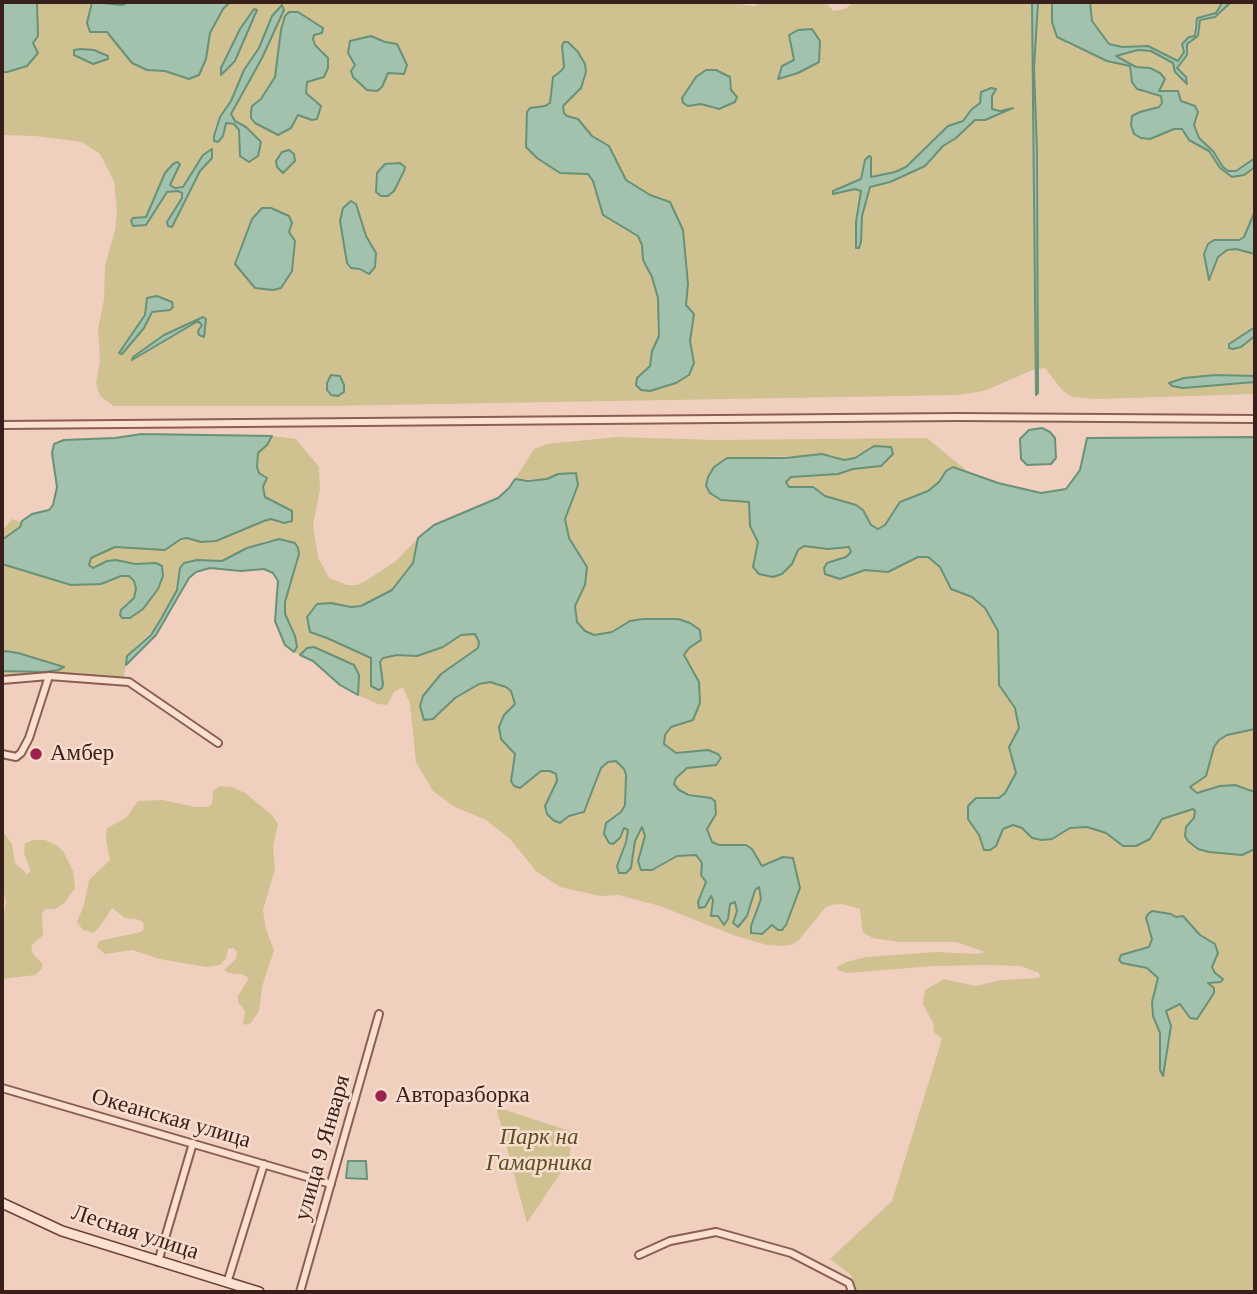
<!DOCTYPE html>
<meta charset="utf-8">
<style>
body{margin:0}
#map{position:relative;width:1257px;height:1294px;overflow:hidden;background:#f1cfbe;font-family:Georgia,serif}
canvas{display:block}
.frame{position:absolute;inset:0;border:4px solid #391f1b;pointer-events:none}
</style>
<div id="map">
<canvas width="1257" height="1294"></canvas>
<div class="frame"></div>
</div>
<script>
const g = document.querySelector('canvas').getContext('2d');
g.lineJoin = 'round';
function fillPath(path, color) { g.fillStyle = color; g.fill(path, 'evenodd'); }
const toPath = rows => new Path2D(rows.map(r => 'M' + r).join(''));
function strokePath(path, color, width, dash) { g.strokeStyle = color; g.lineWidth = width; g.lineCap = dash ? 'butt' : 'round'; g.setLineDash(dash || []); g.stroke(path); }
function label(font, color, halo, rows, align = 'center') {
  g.font = font + ' Georgia,serif'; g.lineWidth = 5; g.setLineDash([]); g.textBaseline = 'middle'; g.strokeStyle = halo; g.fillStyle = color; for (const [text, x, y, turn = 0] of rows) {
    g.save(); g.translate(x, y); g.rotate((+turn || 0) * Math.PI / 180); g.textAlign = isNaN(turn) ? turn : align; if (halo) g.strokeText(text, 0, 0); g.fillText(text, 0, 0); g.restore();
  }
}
const green = toPath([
 [37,2,94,2,90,4,87,23,97,31,110,34,132,63,147,70,165,71,185,79,199,75,206,59,210,33,223,9,230,2,738,2,739,4,755,6,759,2,826,2,833,11,845,9,850,5,850,2,1032,2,1035,369,984,391,958,395,324,406,114,406,100,396,96,383,100,361,98,329,104,300,105,266,115,230,117,211,114,181,100,154,82,142,35,136,2,135,2,72,22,68,38,53,33,43,38,36],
 [284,10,262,58,231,114,234,121,246,127,240,156,239,129,234,124,226,123,220,117,231,101,244,70,259,48,272,16],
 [289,12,298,12,317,24,321,33,314,35,313,39,315,45,323,50,324,77,307,82,305,93,310,96,307,119,298,115,278,135,255,123,251,118,251,112,252,106,261,99,275,77,278,55],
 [371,36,385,42,395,43,396,75,388,73,382,87,377,91,355,79,352,70,355,67,352,40],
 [788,37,819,53,820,61,798,73,785,63,794,60,794,53],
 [562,46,581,88,563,106,564,113,566,116,578,119,592,136,609,146,626,180,650,195,664,198,688,284,686,305,694,314,690,341,694,363,689,375,637,378,650,366,652,350,659,336,658,298,652,277,643,260,642,245,638,236,603,215,593,181,588,174,583,172,565,174,530,108,545,106,550,103,553,77,561,71,564,67],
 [696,77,732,83,731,90,737,99,723,109,713,109,701,104,690,106,682,98],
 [987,88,996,92,992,95,991,105,994,110,1013,108,985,120,975,120,956,138,943,146,925,166,890,182,870,187,862,216,861,242,859,248,856,248,856,222,861,191,857,188,847,192,834,190,860,179,865,160,869,156,870,177,895,172,906,167,948,126,963,121,968,113,980,103,981,92],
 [203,155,212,158,200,171,172,226,167,222,182,198,182,193,178,191,167,192,146,225,134,218,146,217,165,173,170,185,175,188,183,187],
 [356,204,366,236,376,253,360,268,351,268],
 [271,208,291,219,289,232,295,241,294,265,285,284,251,282,236,266,235,261,252,219],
 [157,296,170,310,152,312,144,328,120,351,137,330],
 [203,317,206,319,206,332,200,321,198,321,132,359,164,335],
 [1038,2,1052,2,1051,8,1067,44,1107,61,1130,66,1132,82,1142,92,1161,96,1162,103,1159,107,1140,112,1150,139,1175,129,1183,129,1189,140,1209,151,1220,168,1232,176,1244,175,1255,167,1255,211,1244,237,1239,240,1214,240,1211,278,1218,257,1227,250,1236,249,1255,254,1255,327,1248,331,1241,347,1255,336,1255,376,1215,375,1184,378,1255,382,1255,394,1096,399,1072,397,1062,390,1045,368,1038,369,1034,69],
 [1090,2,1224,2,1216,13,1200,16,1194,25,1195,36,1189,38,1184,52,1178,61,1148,46,1122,47,1109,44,1092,21],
 [1231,2,1255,2,1255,158,1236,171,1228,171,1223,167,1213,151,1199,138,1194,125,1198,112,1180,99,1168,92,1159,92,1164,82,1150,68,1136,67,1116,56,1138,50,1151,51,1173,63,1175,72,1186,84,1186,77,1177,69,1187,55,1187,44,1199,33,1200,20,1216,17],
 [272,436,296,439,319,467,320,489,313,525,318,557,329,578,347,585,357,585,367,580,396,561,418,538,413,563,392,591,362,606,344,606,308,623,310,632,327,638,371,658,371,686,379,690,382,688,383,684,380,662,383,658,397,655,417,656,443,647,461,635,475,634,479,642,478,648,420,706,424,720,428,721,438,716,455,698,479,684,490,682,506,687,511,691,515,704,501,720,499,736,515,752,511,770,517,788,541,771,553,772,557,777,557,781,548,798,563,822,569,816,581,815,601,768,608,762,616,761,624,769,626,775,627,793,624,809,610,819,609,843,613,844,618,841,625,828,628,832,617,865,618,872,626,873,631,868,635,841,642,827,645,836,639,867,645,871,652,870,677,856,696,855,702,863,706,882,698,902,707,904,712,896,713,900,711,916,718,916,723,925,728,919,730,904,735,902,737,911,733,923,735,927,749,913,755,890,759,887,761,899,751,931,756,935,765,933,772,925,786,925,799,881,792,857,783,857,762,866,754,853,737,844,719,845,712,842,707,829,714,818,713,800,679,790,675,786,674,780,687,768,721,760,721,756,708,750,676,753,664,744,665,735,671,727,693,720,700,703,699,682,684,655,689,648,701,640,669,619,643,619,606,634,592,634,581,628,576,618,575,606,587,576,569,538,565,519,578,485,578,476,558,474,547,479,515,479,534,449,547,444,617,437,715,440,927,438,967,471,953,467,946,471,940,482,928,491,900,502,885,525,879,529,871,525,866,513,844,501,825,496,813,487,789,487,786,482,791,477,843,473,853,469,881,466,882,446,872,447,855,458,844,460,832,455,727,458,714,467,707,477,706,488,710,493,729,501,749,502,750,526,758,542,753,567,759,574,773,577,782,574,792,564,798,550,804,546,828,549,849,547,851,550,849,555,827,563,824,568,846,578,865,570,888,572,919,557,928,557,940,567,947,584,955,592,972,597,985,608,998,631,1000,643,998,679,1005,695,1017,712,1019,728,1017,734,1011,741,1009,751,1017,769,1016,773,1005,793,999,798,985,797,967,808,968,819,979,835,982,848,1004,827,1013,825,1022,828,1032,838,1070,828,1087,827,1106,833,1123,846,1152,835,1162,819,1193,809,1195,811,1194,818,1186,827,1209,852,1242,855,1255,849,1255,1292,857,1292,851,1275,830,1259,892,1201,942,1039,933,1031,934,1025,923,1004,925,990,944,979,976,986,1001,980,1036,978,1040,977,1039,973,1021,966,985,965,933,966,848,973,838,970,837,967,847,962,866,957,936,952,978,954,985,952,956,942,900,942,873,938,864,933,862,929,860,909,842,904,831,905,825,908,798,941,791,945,783,946,767,945,733,935,660,906,619,895,600,896,560,887,536,871,510,839,486,820,453,806,433,791,416,762,410,704,403,687,394,692,387,705,378,704,358,695,354,665,314,647,300,655,294,652,296,649,293,629,285,614,285,602,299,554,297,544,269,540,247,548,222,561,183,563,180,568,177,590,155,629,136,646,126,661,124,677,50,673,2,676,2,671,45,672,58,670,64,667,18,653,2,653,2,564,71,585,101,584,121,576,129,576,134,581,136,589,134,598,121,617,132,618,143,609,158,589,152,563,135,564,108,560,93,568,89,565,90,559,115,547,165,550,181,539,187,538,201,542,216,541,269,519,284,523,284,506,270,501,264,495,263,487,266,482,266,476,259,473,257,467,258,453],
 [1158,911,1180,917,1205,939,1215,944,1217,959,1212,967,1219,983,1208,983,1213,987,1190,1018,1179,1004,1166,1011,1171,1025,1164,1073,1162,1075,1160,1033,1153,1016,1152,1002,1158,978,1147,968,1122,963,1119,959,1126,953,1149,947,1152,939,1146,924],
 [12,519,21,522,21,525,2,540,2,531],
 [1255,729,1255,792,1246,787,1220,786,1204,792,1191,790,1190,787,1192,785,1202,780,1207,773,1214,747,1219,740,1227,735],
 [219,786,232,787,245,793,272,815,278,824,273,847,275,869,263,910,266,929,274,950,262,987,259,1011,251,1023,245,1025,243,1023,245,1011,238,1002,238,996,249,978,241,974,228,973,224,970,236,959,237,952,234,948,228,949,226,958,220,965,207,967,160,959,132,950,105,954,97,947,99,941,141,932,144,929,143,922,136,919,125,918,112,908,101,925,94,933,83,930,77,922,84,905,89,880,110,860,106,839,107,828,126,818,138,801,163,800,195,807,207,807,212,804,213,791],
 [2,830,12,844,15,863,27,874,31,871,24,854,25,843,34,840,45,840,56,845,63,851,73,871,75,888,65,902,56,909,45,909,42,913,43,935,31,946,33,954,42,963,42,969,35,975,2,979,2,928,6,901,2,888],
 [496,1107,573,1132,569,1160,527,1223]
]);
const water = toPath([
 [2,2,37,2,38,36,33,43,38,53,27,66,7,72,2,72,2,2],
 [92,2,122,5,129,2,230,2,223,9,210,33,206,59,199,75,189,79,165,71,147,70,132,63,107,32,90,32,87,23,92,2],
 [1032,2,1038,2,1034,69,1037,151,1038,393,1036,395,1032,2],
 [1052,2,1090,2,1092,21,1109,44,1122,47,1148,46,1178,61,1184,52,1182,44,1189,37,1195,36,1197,18,1216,13,1222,3,1231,2,1215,17,1200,20,1198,36,1187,44,1187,55,1177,68,1186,77,1187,84,1175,72,1173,63,1151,51,1138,50,1116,56,1136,67,1150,68,1160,73,1165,79,1159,91,1178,91,1181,101,1195,106,1198,112,1194,125,1199,138,1213,151,1223,167,1228,171,1236,171,1255,158,1255,167,1244,175,1232,177,1220,168,1209,151,1189,140,1182,129,1174,129,1150,139,1141,138,1134,134,1131,125,1132,116,1140,112,1159,107,1162,103,1161,96,1137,89,1132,82,1130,66,1107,61,1057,37,1052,22,1052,2],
 [282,5,284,10,262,58,231,114,235,121,246,127,261,142,258,156,249,162,240,156,239,130,234,124,226,123,223,136,218,142,214,141,214,136,220,117,231,101,244,70,259,48,272,16,282,5],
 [254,9,257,10,235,61,221,75,221,68,240,29,254,9],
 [289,12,298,12,323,28,322,33,314,35,313,39,315,45,328,58,328,68,324,77,307,82,306,93,321,106,317,119,312,120,298,115,291,128,278,135,255,123,251,118,251,112,252,106,261,99,275,77,281,30,285,16,289,12],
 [812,29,820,41,819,62,798,73,778,79,782,66,794,60,789,35,798,30,812,29],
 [371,36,385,42,397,44,407,65,404,74,388,73,382,87,377,91,367,90,353,77,351,71,355,65,348,53,350,41,371,36],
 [564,42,568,42,578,52,585,64,586,72,581,88,563,106,564,113,567,116,578,119,592,136,609,146,626,180,650,195,670,202,683,230,688,284,686,305,694,314,690,341,694,363,689,375,676,383,650,391,641,390,636,385,637,378,650,366,652,351,659,336,658,298,652,277,643,260,642,245,638,236,603,215,593,181,588,174,560,173,537,158,526,147,527,112,530,108,545,106,550,103,553,77,561,71,564,67,562,46,564,42],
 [81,49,94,50,108,56,108,59,93,64,74,55,74,50,81,49],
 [706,70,716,70,730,77,731,90,737,97,735,102,719,109,701,104,688,106,683,103,682,98,696,77,706,70],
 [991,88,996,89,992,96,992,109,1000,111,1013,108,985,120,975,120,956,138,943,146,925,166,890,182,870,187,862,216,861,242,859,248,856,248,856,222,861,191,855,189,833,194,833,191,861,179,865,160,869,156,871,157,871,177,895,172,906,167,948,126,963,121,971,110,980,103,981,92,991,88],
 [212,149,212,158,200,171,172,227,168,226,167,222,182,198,182,193,178,191,167,192,146,225,133,226,131,221,133,218,146,217,165,173,173,164,177,162,180,164,170,185,175,188,183,187,203,155,212,149],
 [289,150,294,154,295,161,283,173,277,167,276,161,282,152,289,150],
 [400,163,405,167,404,171,394,191,388,196,381,196,376,192,377,173,385,164,400,163],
 [351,201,356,204,366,236,376,253,375,267,369,274,360,269,351,268,347,263,340,221,343,208,351,201],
 [262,208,271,208,289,216,292,223,289,232,295,241,292,271,281,288,273,290,255,288,235,264,252,219,262,208],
 [1255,211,1255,254,1236,249,1227,250,1218,257,1209,280,1204,254,1208,244,1214,240,1239,240,1244,237,1255,211],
 [157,296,172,302,173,307,170,310,152,312,144,328,122,354,119,353,145,315,147,298,157,296],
 [203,317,206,319,204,337,199,335,198,331,202,325,198,321,132,360,133,357,164,335,203,317],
 [1255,327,1255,336,1241,347,1233,349,1229,348,1229,344,1255,327],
 [331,375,340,376,344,385,344,392,338,396,331,395,327,390,327,383,331,375],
 [1215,375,1255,376,1255,382,1183,388,1172,386,1169,383,1184,378,1215,375],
 [1042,428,1050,432,1055,438,1056,458,1051,464,1027,465,1021,459,1020,439,1029,430,1042,428],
 [142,434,272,436,267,445,258,453,257,467,259,473,267,478,263,487,265,497,292,511,292,521,284,523,271,519,264,521,216,541,201,542,187,538,181,539,165,550,115,547,91,558,89,565,93,568,107,561,116,560,135,564,156,563,162,566,163,576,158,589,143,609,130,618,122,618,120,615,121,610,134,598,136,589,134,581,129,576,121,576,101,584,71,585,2,564,2,540,20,527,22,521,32,514,49,510,53,505,57,487,52,453,54,444,64,440,115,438,142,434],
 [1255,437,1255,729,1227,735,1219,740,1214,747,1206,776,1190,787,1197,793,1220,786,1235,785,1255,792,1255,849,1242,855,1209,852,1198,849,1188,841,1185,836,1186,827,1194,818,1195,811,1193,809,1162,819,1150,839,1136,846,1123,846,1106,833,1087,827,1070,828,1052,839,1042,840,1032,838,1022,828,1013,825,1003,829,996,846,990,850,984,850,979,835,968,819,968,806,976,798,999,798,1005,793,1016,773,1009,747,1019,728,1015,708,999,685,998,631,985,608,972,597,951,589,940,567,928,557,918,557,888,572,865,570,840,579,825,574,824,568,827,563,846,557,851,552,849,547,828,549,804,546,798,550,792,564,782,574,773,577,759,574,753,567,758,542,750,526,749,502,721,500,710,493,706,486,708,477,714,467,727,458,785,458,822,454,844,460,855,458,874,446,891,447,893,454,881,466,853,469,838,474,791,477,786,482,789,487,813,487,825,496,856,505,863,510,871,525,878,529,885,525,900,502,928,491,939,482,946,471,953,467,998,483,1041,493,1066,489,1080,470,1087,438,1255,437],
 [576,473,578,485,565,519,569,538,587,567,585,585,575,606,577,622,585,631,594,635,612,632,630,621,643,619,678,619,690,623,700,630,701,640,689,648,684,655,699,682,700,703,693,720,671,727,665,735,664,744,676,753,708,750,718,754,721,758,716,765,687,768,676,778,674,784,679,790,689,795,711,798,715,801,716,814,707,829,712,842,719,845,746,845,752,849,762,866,783,857,793,858,800,888,786,925,782,930,778,930,772,925,762,934,751,933,751,926,761,899,759,887,755,890,747,916,738,927,733,923,737,911,735,902,730,904,728,919,724,925,718,916,711,916,713,900,711,896,705,907,699,908,698,902,706,882,701,875,702,863,696,855,677,856,652,870,641,870,638,861,645,836,642,827,635,841,631,868,626,873,619,873,617,866,626,842,628,830,624,828,620,838,613,844,609,843,604,834,606,823,621,812,625,805,626,775,624,769,616,761,608,762,601,768,584,812,569,816,560,823,553,820,547,814,545,806,557,781,556,774,550,771,541,771,520,788,514,786,511,781,515,754,501,739,499,727,504,715,515,704,511,691,506,687,490,682,479,684,455,698,433,719,424,720,420,706,423,696,441,674,478,648,479,642,475,634,461,635,443,647,417,656,397,655,383,658,380,662,383,684,382,688,379,690,371,686,371,658,327,638,310,632,307,617,317,604,331,603,351,607,361,606,392,590,413,563,418,538,434,525,498,498,509,488,515,479,528,481,547,479,558,474,576,473],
 [279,539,295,543,298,548,299,554,285,602,285,614,295,636,297,647,294,652,285,645,275,621,278,581,273,573,264,569,241,571,210,568,196,572,189,578,156,635,126,665,127,656,151,635,161,619,177,590,180,568,184,563,197,560,222,561,247,548,279,539],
 [314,647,354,665,359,675,358,695,340,685,313,661,300,655,307,648,314,647],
 [5,651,18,653,64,667,58,670,45,672,2,671,2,653,5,651],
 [1152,911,1171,914,1176,917,1183,916,1200,935,1215,944,1218,953,1212,967,1215,973,1223,979,1221,982,1208,983,1214,988,1214,993,1197,1019,1190,1018,1180,1004,1166,1011,1171,1026,1163,1076,1160,1070,1160,1033,1153,1016,1152,1002,1158,978,1147,968,1122,963,1119,960,1121,955,1149,947,1152,939,1146,918,1148,914,1152,911],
 [348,1161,366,1161,367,1179,346,1178,348,1161]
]);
const street = toPath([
 [2,425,957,417,1255,419],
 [2,680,49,676,129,682,218,743],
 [2,754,16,757,21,753,29,738,49,676],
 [2,1088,331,1184],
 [639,1255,670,1241,716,1232,791,1253,849,1283,852,1292],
 [158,1262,193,1143],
 [227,1283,264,1164],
 [300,1292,379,1014]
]);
const secondary = toPath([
 [2,1203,62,1231,259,1292]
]);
const markers = [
 [36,754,7,"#9e204f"],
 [381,1096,7,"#9e204f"]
];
const poiNames = [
 ["Амбер",50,754],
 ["Авторазборка",395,1096]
];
const streetNames = [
 ["Океанская улица",171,1119,16],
 ["улица 9 Января",323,1148,-74],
 ["Лесная улица",135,1233,18]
];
const parkNames = [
 ["Парк на",539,1138],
 ["Гамарника",539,1164]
];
fillPath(green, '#d0c191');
fillPath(water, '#a2c2ad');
strokePath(water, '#689178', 2);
strokePath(street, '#8b5e55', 10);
strokePath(secondary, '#6c4039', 12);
strokePath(street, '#fbe0d1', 6);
strokePath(secondary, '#fbe0d1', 9);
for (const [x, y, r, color] of markers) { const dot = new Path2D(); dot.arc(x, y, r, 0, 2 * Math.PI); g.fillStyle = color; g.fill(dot); strokePath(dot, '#f8ddce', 2.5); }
label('23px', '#391f1b', '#f8ddce', poiNames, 'left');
label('23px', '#391f1b', '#f8ddce', streetNames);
label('italic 23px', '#575120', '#f8ddce', parkNames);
</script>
